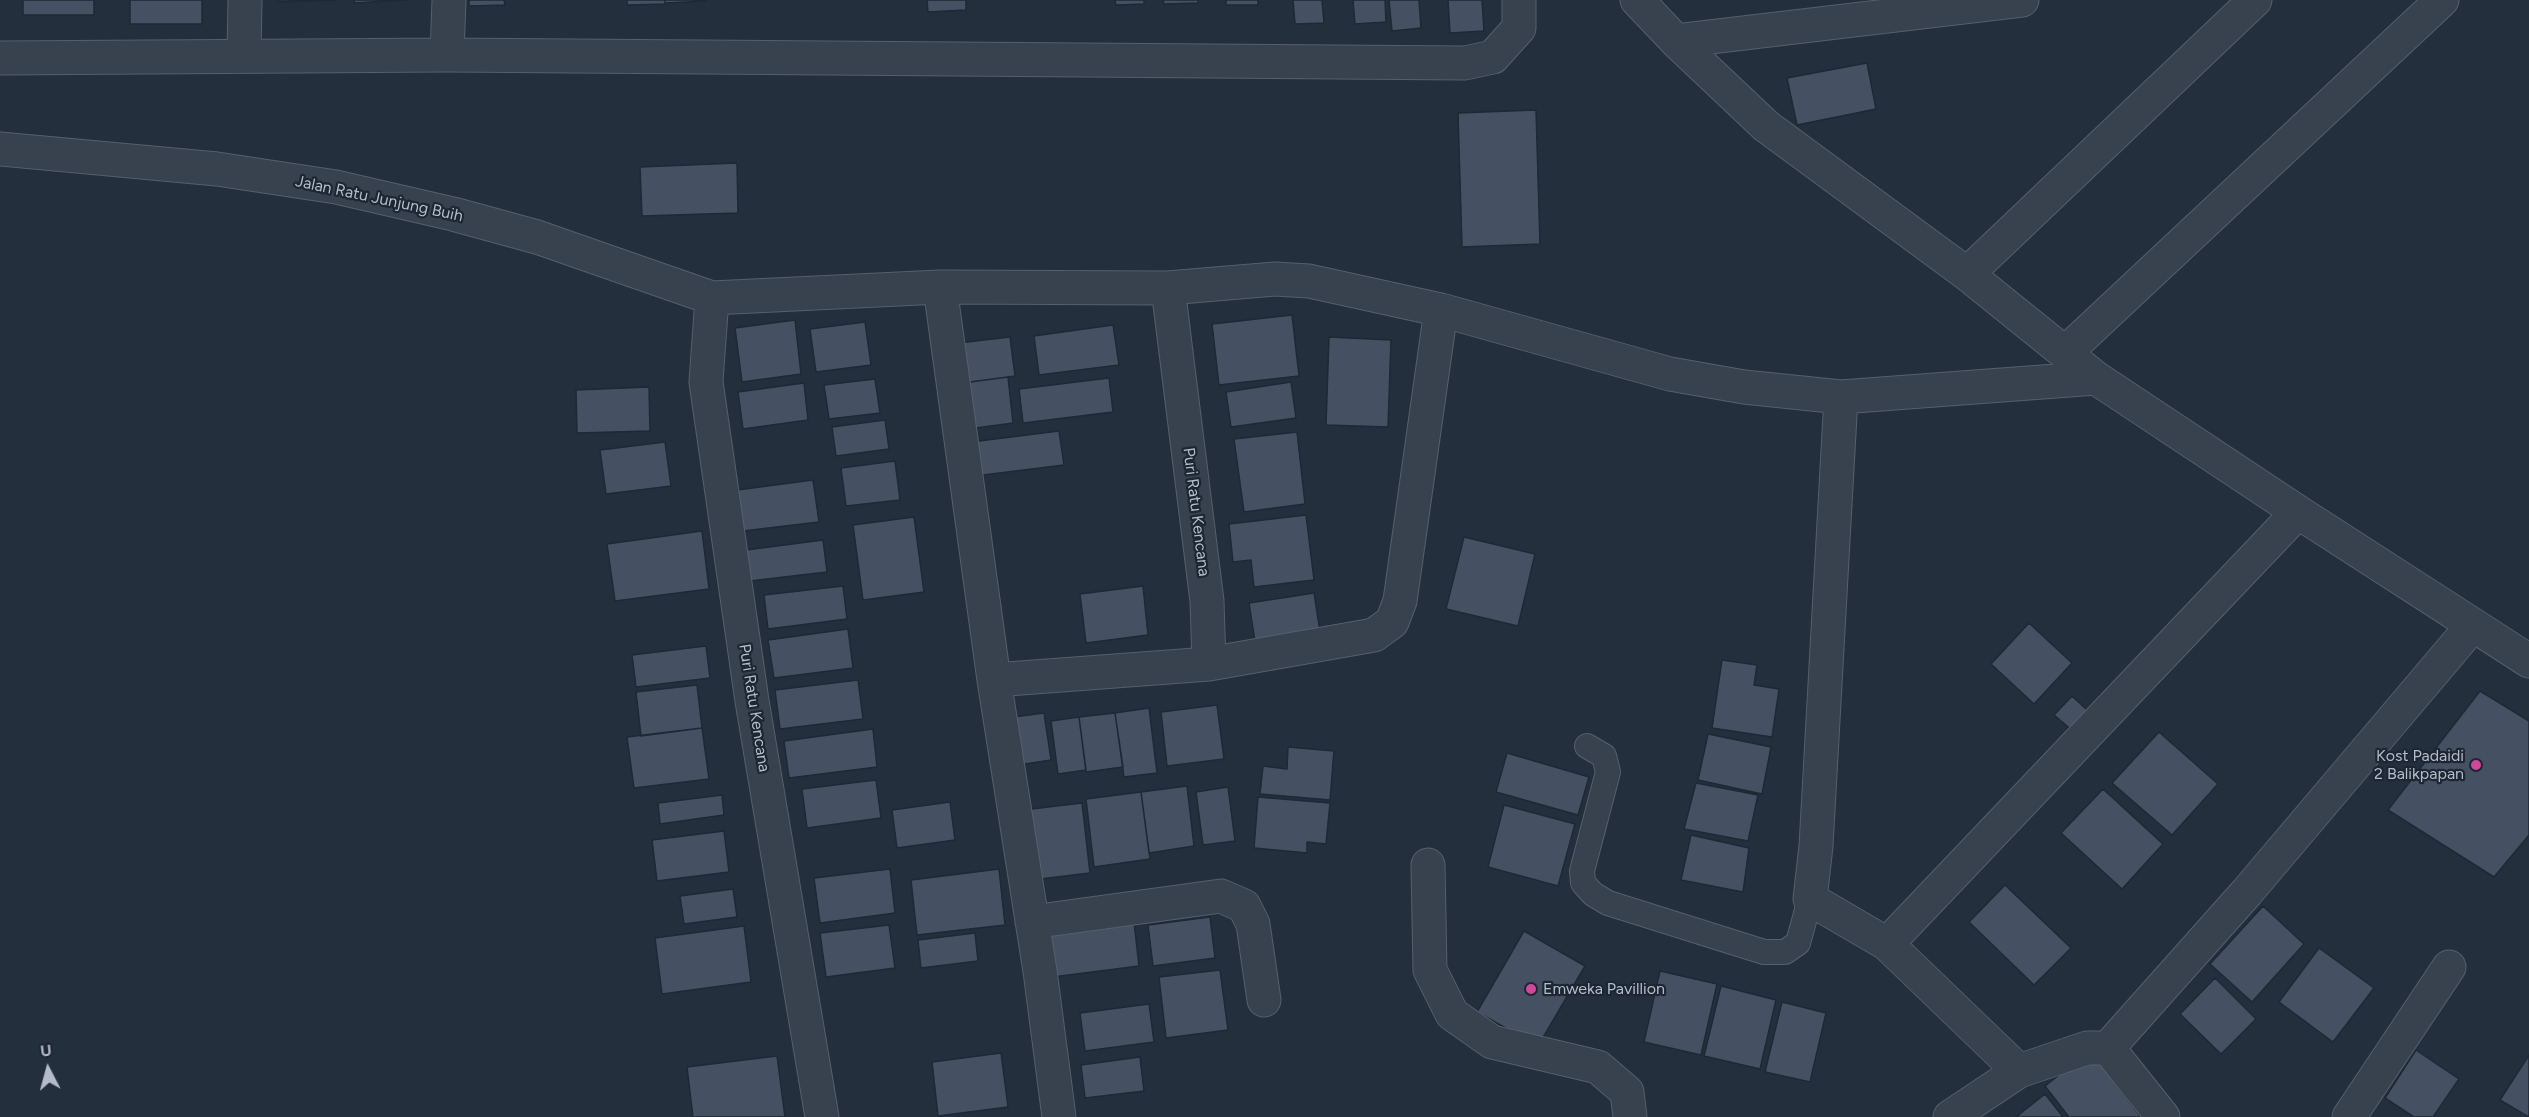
<!DOCTYPE html>
<html>
<head>
<meta charset="utf-8">
<style>
  body { margin:0 }
  #map { position:relative; width:2529px; height:1117px; overflow:hidden; background:#242f3e; font-family:Figtree,sans-serif }
  canvas { display:block }
  .north { position:absolute; left:18px; top:1039px; width:60px; height:60px; -webkit-text-stroke:4px #1d2633; paint-order:stroke; rotate:354deg; font-size:16px; font-weight:700; line-height:24px; text-align:center; color:#b4bcc9 }
  .north::after { content:''; display:block; margin:auto; width:21px; height:27px; background:#b4bcc9; clip-path:polygon(50% 0,100% 100%,50% 72%,0 100%) }
</style>
</head>
<body>
<div id="map">
<canvas width="2529" height="1117"></canvas>
<div class="north">U</div>
</div>
<script>
const c = document.querySelector('canvas').getContext('2d');
c.lineJoin = 'round';
function paint(path, color) {
  c.fillStyle = color;
  c.fill(path, 'evenodd');
}
function shape(rows) {
  const path = new Path2D();
  for (const r of rows) {
    path.moveTo(r[0], r[1]);
    for (let i = 2; i < r.length; i += 2) path.lineTo(r[i], r[i + 1]);
  }
  return path;
}
function strokePath(path, color, width, dash) {
  c.strokeStyle = color;
  c.lineWidth = width;
  c.lineCap = dash ? 'butt' : 'round';
  c.setLineDash(dash || []);
  c.stroke(path);
}
function drawText(font, color, halo, rows, align = 'center') {
  c.font = font + ' Figtree,sans-serif';
  c.lineWidth = 4.5;
  c.setLineDash([]);
  c.textBaseline = 'middle';
  c.strokeStyle = halo;
  c.fillStyle = color;
  for (const [text, x, y, turn = 0] of rows) {
    c.save();
    c.translate(x, y);
    c.rotate((+turn || 0) * Math.PI / 180);
    c.textAlign = isNaN(turn) ? turn : align;
    if (halo) c.strokeText(text, 0, 0);
    c.fillText(text, 0, 0);
    c.restore();
  }
}
const building = shape([
  [23,0,94,0,94,15,23,15,23,0],
  [130,0,202,0,202,24,130,24,130,0],
  [278,0,336,0,278,2,278,0],
  [354,0,406,0,354,3,354,0],
  [469,0,504,0,505,5,469,6,469,0],
  [627,0,665,0,665,4,627,5,627,0],
  [665,0,706,0,706,1,665,3,665,0],
  [927,0,966,0,966,10,928,12,927,0],
  [1115,0,1144,0,1144,4,1116,5,1115,0],
  [1163,0,1198,0,1198,3,1164,4,1163,0],
  [1226,0,1258,0,1258,5,1226,5,1226,0],
  [1293,0,1322,0,1324,23,1295,24,1293,0],
  [1353,0,1385,0,1386,22,1355,24,1353,0],
  [1389,0,1419,0,1421,28,1392,31,1389,0],
  [1448,0,1482,0,1484,31,1450,33,1448,0],
  [1867,63,1876,109,1797,125,1787,78,1867,63],
  [1536,110,1540,244,1462,247,1458,113,1536,110],
  [737,163,738,213,642,216,640,167,737,163],
  [1292,315,1299,376,1219,385,1212,324,1292,315],
  [795,320,801,374,742,382,735,328,795,320],
  [865,322,871,365,816,372,810,329,865,322],
  [1113,325,1119,365,1039,375,1034,336,1113,325],
  [1010,337,1015,376,955,384,950,344,1010,337],
  [1329,337,1391,340,1388,427,1326,425,1329,337],
  [1008,377,1013,423,961,430,955,384,1008,377],
  [1109,378,1113,412,1023,423,1019,389,1109,378],
  [875,379,880,413,829,419,824,385,875,379],
  [1291,382,1296,418,1231,427,1226,392,1291,382],
  [804,383,808,420,743,429,738,392,804,383],
  [649,387,650,431,577,433,576,390,649,387],
  [885,420,889,449,836,456,832,427,885,420],
  [1059,431,1064,465,975,476,971,442,1059,431],
  [1297,432,1305,504,1244,512,1234,439,1297,432],
  [665,442,671,486,606,494,600,450,665,442],
  [895,461,900,500,846,506,841,468,895,461],
  [813,480,819,522,743,531,737,490,813,480],
  [1306,515,1314,580,1254,587,1251,560,1233,562,1229,524,1306,515],
  [914,517,924,592,863,600,853,525,914,517],
  [702,531,709,589,615,601,607,544,702,531],
  [1464,537,1535,554,1518,626,1446,609,1464,537],
  [823,540,827,572,750,581,746,550,823,540],
  [843,586,847,619,768,629,764,595,843,586],
  [1143,586,1148,635,1086,643,1080,594,1143,586],
  [1314,593,1321,638,1256,648,1249,603,1314,593],
  [2029,623,2072,663,2034,704,1991,664,2029,623],
  [848,629,853,668,774,678,768,640,848,629],
  [706,646,710,678,636,687,632,655,706,646],
  [1722,660,1757,665,1754,685,1779,689,1772,737,1712,728,1722,660],
  [858,680,863,719,780,729,775,690,858,680],
  [697,685,702,728,641,736,636,692,697,685],
  [2480,691,2529,721,2529,835,2494,877,2388,810,2480,691],
  [2072,696,2098,720,2081,738,2054,715,2072,696],
  [1217,705,1224,759,1167,766,1161,712,1217,705],
  [1149,708,1157,773,1124,777,1115,713,1149,708],
  [1044,713,1051,760,1012,766,1006,718,1044,713],
  [1115,713,1123,767,1086,772,1079,717,1115,713],
  [1079,717,1086,770,1058,774,1051,721,1079,717],
  [702,728,709,779,634,788,627,737,702,728],
  [873,729,877,767,789,778,784,741,873,729],
  [2159,732,2218,784,2172,835,2112,783,2159,732],
  [1708,734,1771,747,1762,794,1698,780,1708,734],
  [1288,747,1334,751,1330,800,1260,794,1263,766,1287,769,1288,747],
  [1507,753,1589,777,1578,815,1496,792,1507,753],
  [876,780,881,818,807,828,802,789,876,780],
  [1696,783,1758,795,1748,841,1684,829,1696,783],
  [1187,786,1194,846,1149,853,1141,792,1187,786],
  [1228,787,1235,841,1203,845,1196,792,1228,787],
  [2103,789,2163,844,2122,889,2061,833,2103,789],
  [1141,792,1150,859,1094,867,1086,799,1141,792],
  [722,795,724,815,660,824,658,803,722,795],
  [1258,797,1330,803,1326,844,1307,842,1307,853,1254,848,1258,797],
  [950,802,955,840,897,848,892,810,950,802],
  [1082,803,1090,873,1032,880,1023,810,1082,803],
  [1504,805,1575,824,1558,886,1488,867,1504,805],
  [724,831,729,872,657,881,652,840,724,831],
  [1691,835,1749,848,1743,892,1681,880,1691,835],
  [890,869,895,913,820,923,814,878,890,869],
  [999,869,1005,925,917,935,911,880,999,869],
  [2005,885,2071,948,2034,985,1969,922,2005,885],
  [733,889,737,917,684,924,680,896,733,889],
  [2263,906,2304,944,2252,1002,2210,964,2263,906],
  [1210,917,1215,958,1153,966,1148,925,1210,917],
  [1134,922,1139,966,1053,977,1047,932,1134,922],
  [889,925,895,968,826,977,820,933,889,925],
  [744,926,751,982,662,994,655,938,744,926],
  [1524,931,1585,966,1538,1046,1477,1012,1524,931],
  [975,933,978,961,921,968,918,940,975,933],
  [2319,948,2374,988,2333,1042,2279,1002,2319,948],
  [1220,970,1228,1030,1166,1038,1159,977,1220,970],
  [1660,971,1717,984,1701,1055,1644,1042,1660,971],
  [2215,978,2256,1019,2221,1054,2180,1014,2215,978],
  [1721,986,1776,1000,1760,1069,1704,1056,1721,986],
  [1782,1002,1826,1013,1810,1082,1765,1072,1782,1002],
  [1149,1004,1154,1042,1085,1051,1080,1013,1149,1004],
  [2416,1050,2459,1079,2433,1117,2414,1117,2385,1098,2416,1050],
  [2090,1051,2141,1117,2069,1117,2045,1086,2090,1051],
  [1001,1053,1008,1107,938,1116,932,1062,1001,1053],
  [2529,1055,2529,1117,2500,1100,2529,1055],
  [777,1056,785,1117,693,1117,687,1067,777,1056],
  [1140,1057,1144,1091,1085,1098,1081,1065,1140,1057],
  [2045,1094,2063,1117,2016,1117,2045,1094]
]);
const lane = shape([
  [1587,746,1604,756,1608,772,1582,871,1583,883,1593,894,1608,903,1764,952,1785,952,1798,943,1810,899]
]);
const street = shape([
  [1637,0,1676,41,1766,126,1967,274,2096,378,2298,512,2529,661],
  [1676,41,2022,0],
  [447,55,449,0],
  [244,56,245,0],
  [0,58,447,55,1465,63,1493,57,1519,28,1519,0],
  [0,149,217,169,336,187,453,214,537,237,712,298,940,287,1168,288,1275,279,1309,281,1441,310,1670,374,1744,387,1841,397,2096,378],
  [1967,274,2255,0],
  [940,287,994,680,1040,971,1059,1117],
  [712,298,706,382,752,701,822,1117],
  [2065,353,2442,0],
  [1841,397,1816,846,1810,899,1887,944,2019,1071],
  [1209,664,1374,635,1392,622,1400,601,1441,310],
  [994,680,1209,664,1207,601,1168,288],
  [1428,865,1430,970,1452,1014,1492,1042,1598,1067,1627,1092,1630,1117],
  [1032,922,1221,896,1244,906,1253,924,1264,1000],
  [1887,944,2298,512],
  [2108,1048,2163,1117],
  [1950,1117,2019,1071,2087,1048,2108,1048,2247,892,2473,625],
  [2349,1117,2449,967]
]);
const markers = [
  [2476,765,6,"#d1479c"],
  [1531,989,6,"#d1479c"]
];
const streetNames = [
  ["Jalan Ratu Junjung Buih",379,199,12],
  ["Puri Ratu Kencana",1196,512,83],
  ["Puri Ratu Kencana",754,708,81]
];
const poiNames = [
  ["Kost Padaidi",2464,756],
  ["2 Balikpapan",2464,774],
  ["Emweka Pavillion",1543,989,"left"]
];
paint(building, '#455162');
strokePath(building, '#1f2835', 1.5);
strokePath(lane, '#565f6c', 26);
strokePath(street, '#565f6c', 35);
strokePath(lane, '#38414e', 24);
strokePath(street, '#38414e', 33);
for (const [x, y, r, color] of markers) {
  const dot = new Path2D();
  dot.arc(x, y, r, 0, 2 * Math.PI);
  c.fillStyle = color;
  c.fill(dot);
  strokePath(dot, '#1d2633', 2);
}
drawText('16px', '#b4bcc9', '#1d2633', streetNames);
drawText('16px', '#b4bcc9', '#1d2633', poiNames, 'right');
</script>
</body>
</html>
